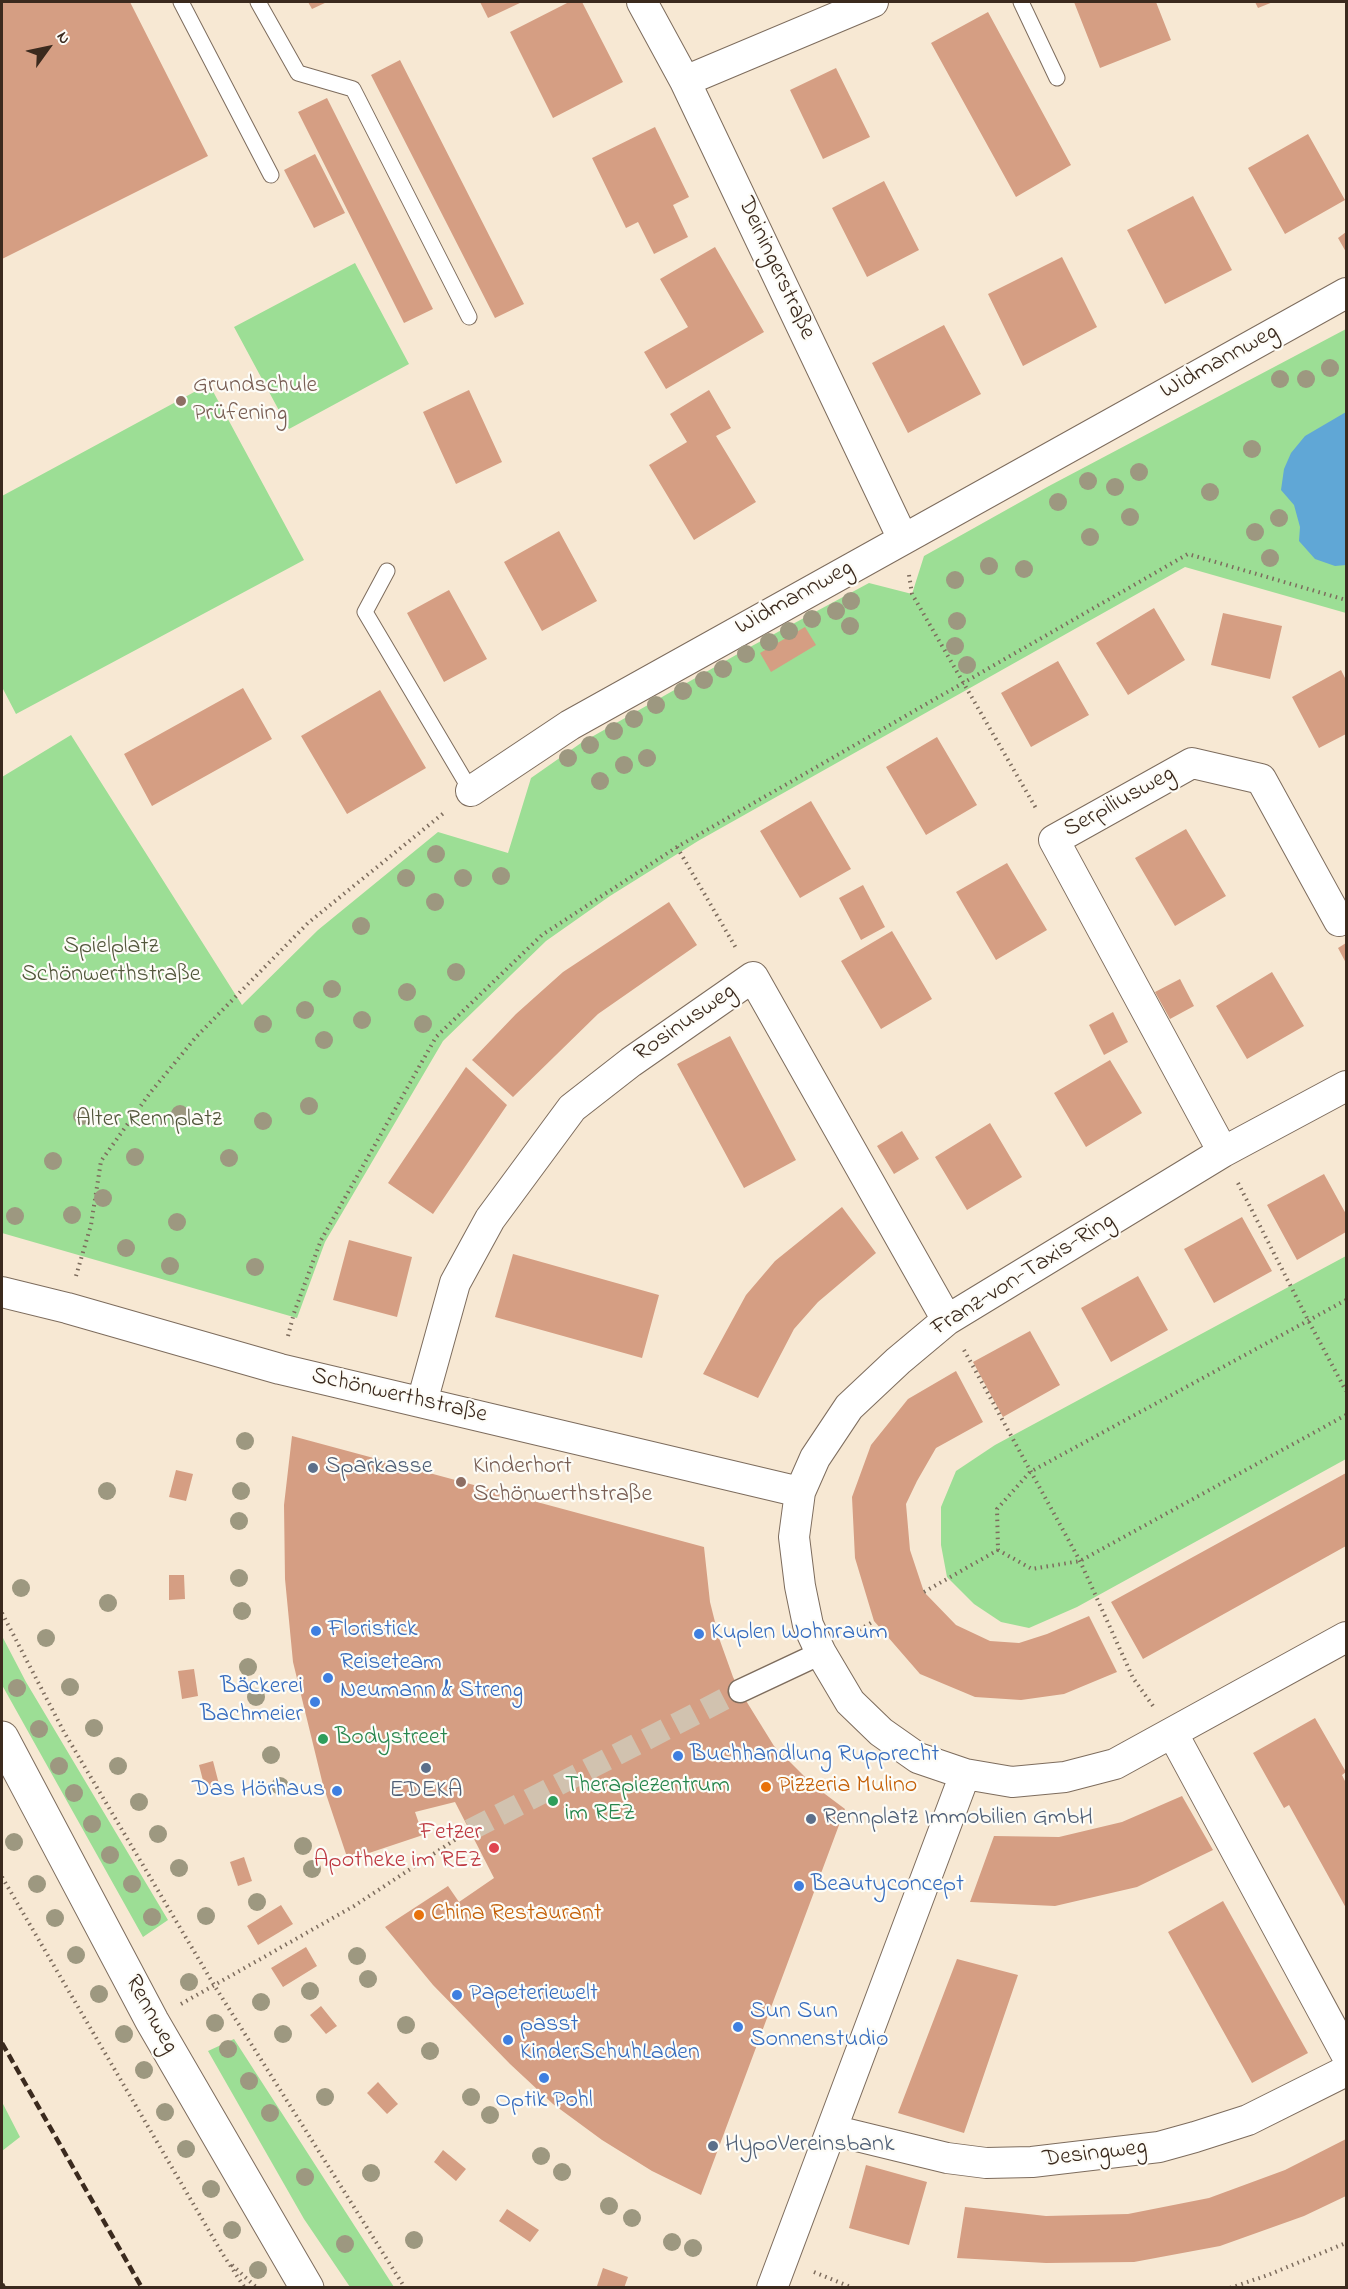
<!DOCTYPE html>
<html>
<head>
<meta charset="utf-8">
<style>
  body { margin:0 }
  #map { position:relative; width:1348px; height:2289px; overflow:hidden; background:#f7e8d3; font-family:"Indie Flower",sans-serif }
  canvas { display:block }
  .frame { position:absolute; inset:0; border:3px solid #3b2a1e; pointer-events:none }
  .north { position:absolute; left:18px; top:18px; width:60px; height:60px; -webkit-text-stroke:4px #fdfcf7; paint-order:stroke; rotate:57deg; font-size:16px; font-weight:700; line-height:24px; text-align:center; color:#3b2a1e }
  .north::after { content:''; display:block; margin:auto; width:21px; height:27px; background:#3b2a1e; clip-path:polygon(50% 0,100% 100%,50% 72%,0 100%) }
</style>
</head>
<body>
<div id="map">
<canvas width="1348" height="2289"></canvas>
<div class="frame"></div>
<div class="north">N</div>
</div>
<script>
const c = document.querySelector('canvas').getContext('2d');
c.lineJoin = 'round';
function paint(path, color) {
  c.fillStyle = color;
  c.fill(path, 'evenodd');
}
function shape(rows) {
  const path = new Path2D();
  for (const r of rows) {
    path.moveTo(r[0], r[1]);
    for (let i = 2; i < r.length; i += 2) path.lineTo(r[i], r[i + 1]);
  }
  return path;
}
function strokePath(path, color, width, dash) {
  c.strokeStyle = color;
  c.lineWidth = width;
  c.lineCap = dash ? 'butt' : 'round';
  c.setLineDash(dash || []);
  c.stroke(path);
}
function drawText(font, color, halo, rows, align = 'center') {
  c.font = font + ' "Indie Flower",sans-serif';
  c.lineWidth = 4.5;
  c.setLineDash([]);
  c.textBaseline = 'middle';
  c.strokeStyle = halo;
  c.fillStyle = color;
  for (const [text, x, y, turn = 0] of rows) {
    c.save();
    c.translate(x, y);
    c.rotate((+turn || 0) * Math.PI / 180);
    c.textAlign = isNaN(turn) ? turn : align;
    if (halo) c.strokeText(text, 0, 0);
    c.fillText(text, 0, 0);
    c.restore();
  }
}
const green = shape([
  [355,263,409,364,289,429,234,327],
  [1346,329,1346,613,1185,567,698,841,610,896,546,941,443,1041,325,1242,297,1318,2,1233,2,777,71,735,242,1005,318,930,438,832,508,853,531,778,581,743,750,647,869,583,912,594,924,556,1049,486],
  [209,384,304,560,16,714,2,687,2,496],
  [1346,1256,1346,1459,1077,1607,1029,1628,1001,1622,974,1604,947,1577,941,1545,941,1507,956,1471,995,1445],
  [2,1636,26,1682,168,1920,143,1937,2,1685],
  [234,2039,394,2287,350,2287,304,2219,208,2051],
  [2,2102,20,2137,2,2151]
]);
const water = shape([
  [1346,412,1346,565,1335,566,1315,559,1299,541,1300,527,1294,505,1281,490,1284,469,1291,453,1305,436]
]);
const building = shape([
  [2,2,130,2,208,156,2,259],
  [308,2,327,2,312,9],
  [480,2,522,2,488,18],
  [569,2,582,2,623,82,553,118,510,32],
  [1074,2,1156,2,1171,40,1100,68],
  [1255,2,1273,2,1258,8],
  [988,12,1071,165,1016,197,931,43],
  [400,60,524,304,495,318,371,75],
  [836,68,870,137,823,159,790,90],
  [327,98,433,309,404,323,298,112],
  [655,127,689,197,673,205,688,237,654,254,638,222,626,228,592,158],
  [1308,134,1345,200,1285,234,1248,168],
  [315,154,345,213,314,228,284,170],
  [884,181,919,250,867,277,832,208],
  [1193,196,1232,270,1165,304,1127,230],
  [1346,232,1346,252,1338,238],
  [715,247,764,332,666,389,644,352,688,327,660,279],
  [1062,257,1097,327,1023,366,988,294],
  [944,325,981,394,908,433,872,363],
  [469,390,502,462,456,484,423,412],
  [709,390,731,428,716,436,756,502,694,540,649,465,687,442,670,414],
  [559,531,597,601,542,631,504,562],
  [449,590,487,659,444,682,407,613],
  [1154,608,1185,660,1128,695,1096,643],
  [1223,613,1282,626,1270,679,1211,665],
  [805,627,816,645,771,672,760,653],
  [1058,661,1089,715,1031,747,1001,693],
  [1341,670,1346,680,1346,734,1319,748,1292,697],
  [243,688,272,739,152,806,124,754],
  [380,690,426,768,347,814,301,736],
  [937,737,977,805,926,835,886,767],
  [811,801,851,869,800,898,760,831],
  [1186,829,1226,896,1175,926,1135,858],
  [1007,863,1047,930,996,960,956,892],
  [863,885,885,927,861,940,839,898],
  [669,902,697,945,598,1014,513,1097,472,1060,516,1014,563,972],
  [892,931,932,999,881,1029,841,961],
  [1346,943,1346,963,1338,948],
  [1272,972,1304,1026,1247,1059,1216,1006],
  [1180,979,1194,1006,1170,1019,1155,992],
  [1113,1012,1128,1042,1104,1055,1089,1025],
  [730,1036,796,1160,744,1188,677,1064],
  [1110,1060,1142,1113,1086,1147,1054,1093],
  [466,1067,507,1105,433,1214,388,1183],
  [990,1123,1022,1177,967,1210,935,1157],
  [902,1131,919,1159,894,1174,877,1146],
  [1324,1174,1346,1214,1346,1232,1297,1260,1267,1205],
  [842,1207,876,1253,818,1302,794,1329,758,1398,703,1374,746,1295,775,1261],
  [1242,1217,1272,1271,1214,1303,1184,1249],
  [349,1240,412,1257,397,1317,333,1300],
  [513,1254,659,1295,642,1358,495,1317],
  [1138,1276,1168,1330,1111,1362,1081,1308],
  [1030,1331,1060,1385,1003,1417,973,1362],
  [956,1371,983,1422,936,1448,917,1481,906,1504,910,1550,924,1592,956,1625,990,1641,1019,1643,1047,1634,1089,1616,1117,1672,1064,1694,1021,1700,975,1697,920,1674,874,1621,855,1558,852,1497,871,1445,908,1399],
  [292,1436,704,1547,710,1602,719,1638,733,1677,740,1691,774,1746,813,1785,845,1809,701,2195,652,2171,602,2140,553,2104,510,2064,433,1985,385,1927,448,1886,459,1902,494,1878,455,1802,415,1812,423,1835,348,1860,323,1785,293,1662,285,1579,284,1505],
  [176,1470,193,1474,186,1501,169,1497],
  [1346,1473,1346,1546,1143,1659,1111,1602],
  [169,1575,184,1575,185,1599,169,1600],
  [194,1669,198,1696,182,1699,178,1671],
  [1315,1718,1346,1772,1342,1775,1346,1783,1346,1908,1289,1805,1284,1808,1253,1753],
  [213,1761,220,1788,206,1792,199,1765],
  [1182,1796,1213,1850,1137,1887,1055,1906,970,1902,994,1836,1059,1837,1122,1822],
  [244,1857,252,1881,238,1886,230,1862],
  [1223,1901,1308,2053,1252,2083,1168,1932],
  [281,1905,293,1924,258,1945,247,1926],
  [306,1947,317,1966,283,1987,271,1968],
  [957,1959,1018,1975,964,2133,898,2113],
  [321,2006,337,2026,326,2034,310,2015],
  [378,2082,398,2104,387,2114,367,2093],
  [1346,2139,1346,2196,1304,2216,1220,2246,1134,2262,1046,2263,957,2258,965,2207,1046,2216,1128,2214,1209,2198,1285,2170],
  [443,2150,466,2169,456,2181,434,2162],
  [866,2165,927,2182,909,2245,849,2228],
  [507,2209,539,2230,530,2242,499,2221],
  [603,2268,628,2277,624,2288,597,2286]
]);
const pedestrianTunnel = shape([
  [470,1830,740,1691]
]);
const path = shape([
  [909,575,912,594,1037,810],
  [677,847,736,948],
  [1238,1183,1308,1320,1346,1391],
  [76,1276,91,1225,101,1161,150,1093,196,1037,308,923,445,812],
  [1346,1300,1030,1472,997,1509,998,1550,1032,1569,1080,1561,1346,1415],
  [288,1336,294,1313,321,1240,436,1037,542,935,677,847,1188,554,1346,600],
  [964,1350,1080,1561,1133,1678,1153,1706],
  [924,1592,998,1550],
  [2,1613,64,1732,214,1985,405,2288],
  [849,1636,874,1621],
  [2,1877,222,2253,245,2288],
  [181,2004,354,1906,470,1830],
  [232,2265,257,2288],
  [814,2272,853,2288],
  [1230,2288,1268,2275,1346,2243]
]);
const service = shape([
  [181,2,271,175],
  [258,2,298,73,353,89,469,317],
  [1021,2,1057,78],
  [387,571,365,612,471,791]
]);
const pedestrian = shape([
  [740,1691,821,1653]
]);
const minor = shape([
  [642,2,685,81,903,539],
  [685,81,873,2],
  [471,791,570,725,1346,293],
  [1346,1086,1223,1152,947,1320,898,1361,849,1407,815,1458,800,1492,794,1537,800,1586,808,1625,821,1653,850,1702,881,1732,918,1758,965,1774,1012,1782,1065,1777,1115,1764,1346,1637],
  [1223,1152,1054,840,1192,763,1261,779,1339,921,1346,917],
  [2,1292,67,1308,280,1369,800,1492],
  [422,1402,455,1283,490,1219,572,1108,631,1062,753,977,947,1320],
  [1173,1734,1346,2054],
  [832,2130,947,2158,986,2163,1032,2162,1159,2147,1195,2137,1248,2120,1346,2071],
  [772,2288,965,1774]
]);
const tertiary = shape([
  [2,1738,152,2021,307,2288]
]);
const rail = shape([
  [2,2043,142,2288],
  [2,2284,4,2288]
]);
const trees = [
  [1330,368],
  [1280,379],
  [1306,379],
  [1252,449],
  [1139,472],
  [1088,481],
  [1115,487],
  [1210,492],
  [1058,502],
  [1130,517],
  [1279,518],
  [1255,532],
  [1090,537],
  [1270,558],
  [989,566],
  [1024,569],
  [955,580],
  [851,601],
  [836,611],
  [812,619],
  [957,621],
  [850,626],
  [789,631],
  [769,642],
  [955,646],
  [746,654],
  [967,665],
  [723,669],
  [704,680],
  [683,691],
  [656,705],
  [634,719],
  [614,731],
  [590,745],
  [568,758],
  [647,758],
  [624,765],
  [600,781],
  [436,854],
  [501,876],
  [406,878],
  [463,878],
  [435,902],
  [361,926],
  [456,972],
  [332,989],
  [407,992],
  [305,1010],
  [362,1020],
  [263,1024],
  [423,1024],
  [324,1040],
  [309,1106],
  [180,1114],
  [82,1116],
  [263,1121],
  [135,1157],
  [229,1158],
  [53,1161],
  [103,1198],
  [72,1215],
  [15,1216],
  [177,1222],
  [126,1248],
  [170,1266],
  [255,1267],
  [245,1441],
  [107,1491],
  [241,1491],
  [239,1521],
  [239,1578],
  [21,1588],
  [108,1603],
  [242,1611],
  [46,1638],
  [248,1667],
  [70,1687],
  [17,1688],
  [256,1697],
  [94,1728],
  [39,1729],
  [271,1755],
  [59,1766],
  [118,1766],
  [280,1786],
  [74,1793],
  [139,1802],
  [92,1824],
  [158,1834],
  [14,1842],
  [303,1846],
  [110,1855],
  [179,1868],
  [312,1869],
  [37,1884],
  [132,1884],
  [257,1902],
  [206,1916],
  [152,1917],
  [55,1918],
  [76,1955],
  [357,1956],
  [368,1979],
  [189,1982],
  [310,1991],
  [99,1994],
  [261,2002],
  [215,2023],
  [406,2025],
  [124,2034],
  [283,2034],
  [228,2049],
  [430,2051],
  [144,2070],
  [249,2081],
  [325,2097],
  [471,2097],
  [165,2112],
  [270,2113],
  [490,2115],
  [186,2149],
  [541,2156],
  [562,2172],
  [371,2173],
  [305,2177],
  [211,2189],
  [609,2206],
  [632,2218],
  [232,2230],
  [414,2240],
  [672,2242],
  [345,2244],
  [693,2248],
  [258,2270]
];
const markers = [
  [181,401,6,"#8d6e63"],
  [313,1468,6,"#5c6f8a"],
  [461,1482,6,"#8d6e63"],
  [316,1631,6,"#3f7fe0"],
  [699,1634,6,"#3f7fe0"],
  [328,1678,6,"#3f7fe0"],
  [315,1702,6,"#3f7fe0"],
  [323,1739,6,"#2e9e5b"],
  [678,1756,6,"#3f7fe0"],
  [426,1768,6,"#5c6f8a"],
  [766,1787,6,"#e8710a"],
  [337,1791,6,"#3f7fe0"],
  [553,1801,6,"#2e9e5b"],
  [811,1819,6,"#5c6f8a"],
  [494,1848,6,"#e0444e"],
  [799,1886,6,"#3f7fe0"],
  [419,1915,6,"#e8710a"],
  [457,1995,6,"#3f7fe0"],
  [738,2027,6,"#3f7fe0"],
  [508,2040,6,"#3f7fe0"],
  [544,2078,6,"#3f7fe0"],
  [713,2146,6,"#5c6f8a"]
];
const streetNames = [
  ["Deiningerstraße",775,269,65],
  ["Widmannweg",1220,363,-29],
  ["Widmannweg",795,599,-29],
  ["Serpiliusweg",1120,803,-29],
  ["Rosinusweg",686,1024,-35],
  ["Franz-von-Taxis-Ring",1024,1276,-32],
  ["Schönwerthstraße",399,1397,13],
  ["Rennweg",150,2015,61],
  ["Desingweg",1095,2155,-7]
];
const educationNames = [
  ["Grundschule",193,387],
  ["Prüfening",193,415],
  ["Kinderhort",473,1468],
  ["Schönwerthstraße",473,1496]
];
const parkNames = [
  ["Spielplatz",111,948],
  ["Schönwerthstraße",111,976],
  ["Alter Rennplatz",149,1121]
];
const serviceNames = [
  ["Sparkasse",325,1468],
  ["EDEKA",426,1792,"center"],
  ["Rennplatz Immobilien GmbH",823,1819],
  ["HypoVereinsbank",725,2146]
];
const shopNames = [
  ["Floristick",328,1631],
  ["Kuplen Wohnraum",711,1634],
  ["Reiseteam",340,1664],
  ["Neumann & Streng",340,1692],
  ["Bäckerei",303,1688,"right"],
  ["Bachmeier",303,1716,"right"],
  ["Buchhandlung Rupprecht",690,1756],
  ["Das Hörhaus",325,1791,"right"],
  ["Beautyconcept",811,1886],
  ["Papeteriewelt",469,1995],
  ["Sun Sun",750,2013],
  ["Sonnenstudio",750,2041],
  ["passt",520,2026],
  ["KinderSchuhLaden",520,2054],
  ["Optik Pohl",544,2102,"center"]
];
const leisureNames = [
  ["Bodystreet",335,1739],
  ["Therapiezentrum",565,1787],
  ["im REZ",565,1815]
];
const foodNames = [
  ["Pizzeria Mulino",778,1787],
  ["China Restaurant",431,1915]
];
const healthNames = [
  ["Fetzer",482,1834],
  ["Apotheke im REZ",482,1862]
];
paint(green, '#9cde95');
paint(water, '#60a7d6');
paint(building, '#d59e83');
strokePath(pedestrianTunnel, '#d1c2af', 22, [22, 11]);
strokePath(service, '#7d6c5d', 17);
strokePath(pedestrian, '#7d6c5d', 25);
strokePath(minor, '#7d6c5d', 32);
strokePath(tertiary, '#7d6c5d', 35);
strokePath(path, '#7d6c5d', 4, [1.5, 4.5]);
strokePath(service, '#fff', 15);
strokePath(pedestrian, '#fff', 22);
strokePath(minor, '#fff', 30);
strokePath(tertiary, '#fff', 33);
strokePath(rail, '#3b2a1e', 4.5, [9, 4.5]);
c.fillStyle = '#9d9880';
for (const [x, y] of trees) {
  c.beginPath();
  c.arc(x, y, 9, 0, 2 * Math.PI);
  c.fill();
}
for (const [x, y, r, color] of markers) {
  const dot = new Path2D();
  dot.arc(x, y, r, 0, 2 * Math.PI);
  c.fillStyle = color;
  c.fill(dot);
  strokePath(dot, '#fdfcf7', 2);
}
drawText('24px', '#3b2a1e', '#fdfcf7', streetNames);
drawText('24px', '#785e54', '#fdfcf7', educationNames, 'left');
drawText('24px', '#53573c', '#fdfcf7', parkNames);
drawText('24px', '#4e5e75', '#fdfcf7', serviceNames, 'left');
drawText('24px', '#366cbe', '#fdfcf7', shopNames, 'left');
drawText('24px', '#27864d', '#fdfcf7', leisureNames, 'left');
drawText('24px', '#c56008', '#fdfcf7', foodNames, 'left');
drawText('24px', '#be3a42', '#fdfcf7', healthNames, 'right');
</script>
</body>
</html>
